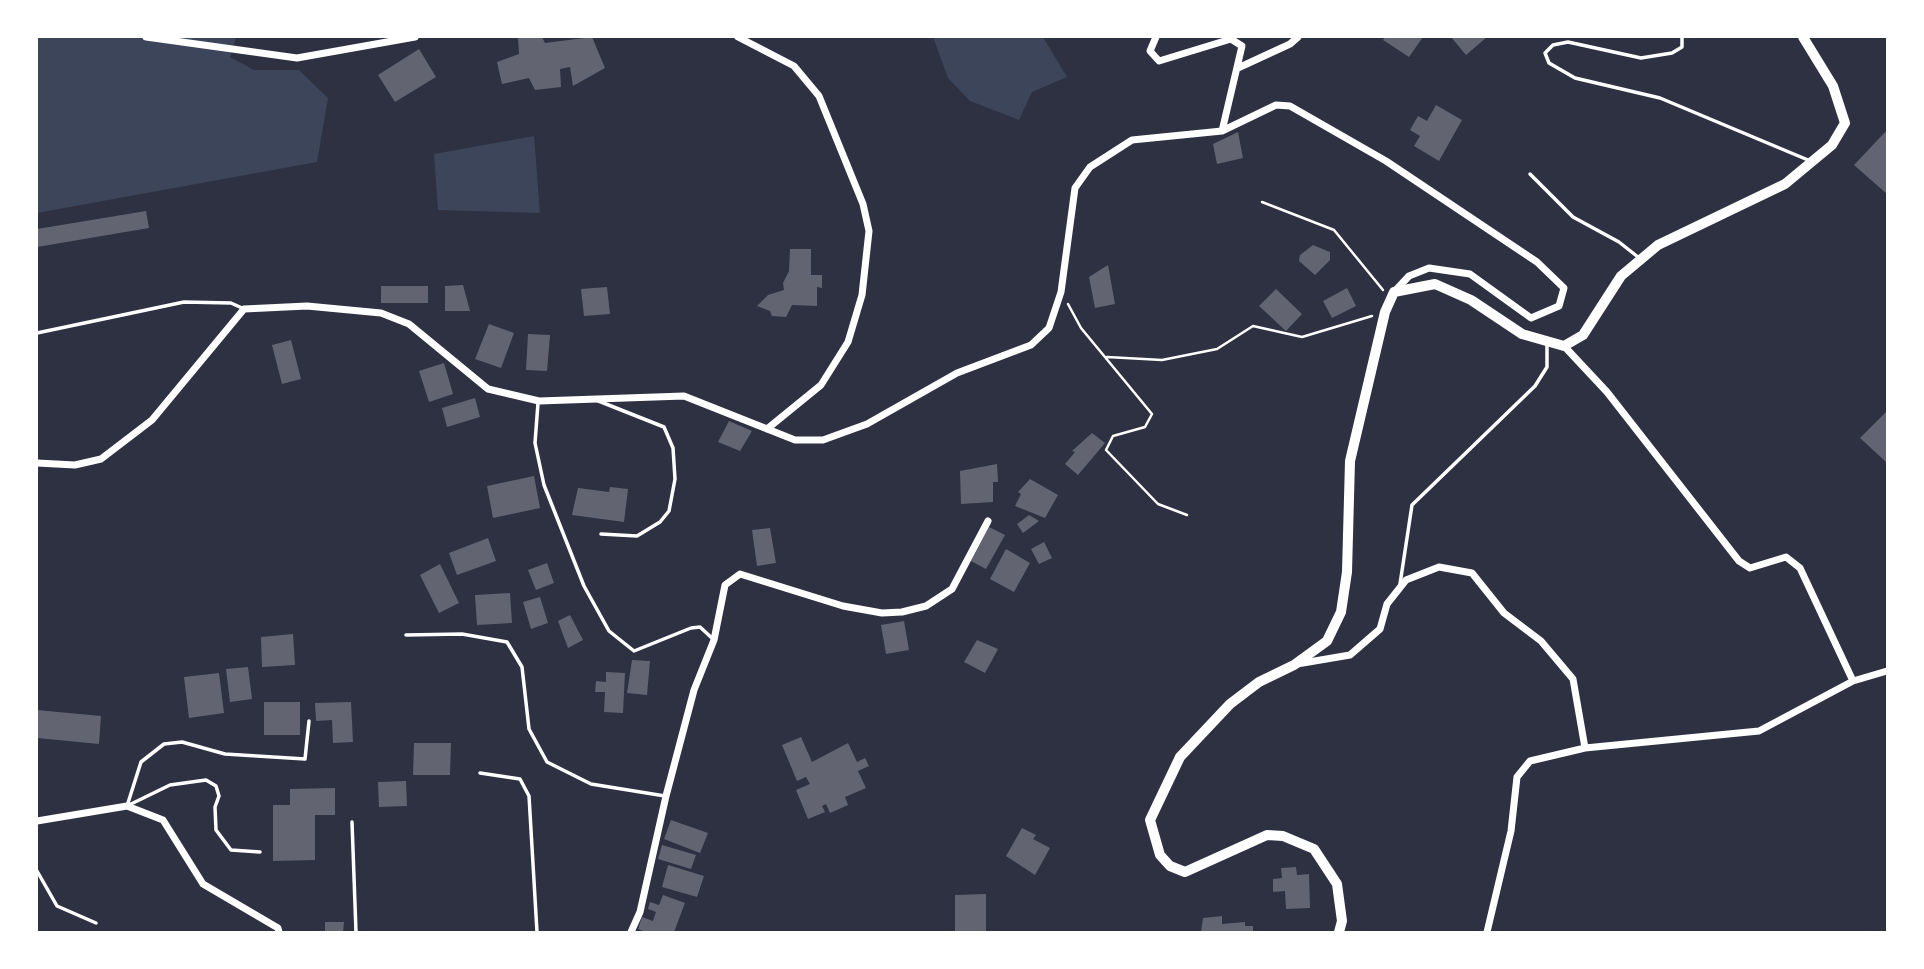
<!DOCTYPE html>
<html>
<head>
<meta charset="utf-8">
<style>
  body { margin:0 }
  #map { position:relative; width:1924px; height:969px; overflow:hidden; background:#2d3142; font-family:Poppins,sans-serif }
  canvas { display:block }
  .frame { position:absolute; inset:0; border:38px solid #fff; pointer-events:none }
</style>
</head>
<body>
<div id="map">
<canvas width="1924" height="969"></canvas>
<div class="frame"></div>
</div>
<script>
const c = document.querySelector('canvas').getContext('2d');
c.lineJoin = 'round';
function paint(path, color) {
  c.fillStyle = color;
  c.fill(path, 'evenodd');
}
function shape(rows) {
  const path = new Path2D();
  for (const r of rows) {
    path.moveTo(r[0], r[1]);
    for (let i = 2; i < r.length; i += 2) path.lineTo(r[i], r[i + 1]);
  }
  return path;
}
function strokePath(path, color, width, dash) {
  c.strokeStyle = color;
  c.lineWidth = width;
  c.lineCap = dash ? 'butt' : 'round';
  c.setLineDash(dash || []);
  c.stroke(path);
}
const green = shape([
  [37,37,236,37,230,57,254,70,299,70,328,98,317,162,37,213],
  [933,37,1043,37,1067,77,1032,92,1019,120,970,101,948,78],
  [534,136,540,213,438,210,434,154]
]);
const building = shape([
  [518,37,542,37,545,43,592,37,605,68,573,86,570,67,560,69,561,87,535,90,529,78,502,84,497,62,519,54],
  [1385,37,1423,37,1409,57,1383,40],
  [1451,37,1487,37,1466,55],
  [419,49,436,77,395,102,378,75],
  [1436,105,1462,120,1439,161,1414,146,1420,136,1410,130,1418,116,1427,121],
  [1887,130,1887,194,1854,165],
  [1238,132,1243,158,1217,164,1213,144],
  [146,211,149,228,37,247,37,229],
  [1313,245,1330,252,1330,260,1315,275,1299,261,1300,255],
  [790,249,811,249,811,275,822,275,822,288,817,287,817,306,792,305,786,317,772,316,770,311,757,306,768,295,784,290,783,283,789,271],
  [1108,265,1115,304,1095,308,1089,277],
  [463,285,470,311,445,311,445,286],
  [381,286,428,286,428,303,381,303],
  [607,287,610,314,584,316,581,289],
  [1347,288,1356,306,1332,318,1323,301],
  [1276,289,1302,314,1286,331,1259,306],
  [489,324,514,333,501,368,475,359],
  [528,334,550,335,547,371,526,370],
  [291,340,301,379,282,384,272,345],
  [444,363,453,394,429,402,419,371],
  [475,398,480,417,447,427,442,408],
  [1887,411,1887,461,1886,462,1860,438],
  [729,421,752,431,740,451,718,442],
  [1092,433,1105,443,1078,475,1065,464,1075,452,1072,451],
  [997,464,998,482,993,482,993,502,961,504,960,471],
  [534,476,540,508,493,518,487,486],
  [1030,479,1058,495,1045,518,1015,506,1021,494,1018,492],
  [610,487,628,489,624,522,572,515,578,488,609,492],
  [1029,515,1039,521,1023,533,1017,524],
  [989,527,1005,535,986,569,971,561],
  [770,528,776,563,757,566,752,530],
  [488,538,496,561,457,575,449,553],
  [1044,542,1052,558,1039,564,1031,549],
  [1006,549,1030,563,1014,592,990,579],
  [547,563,554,583,536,590,528,570],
  [440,564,459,603,439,613,420,575],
  [510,593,512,623,477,625,475,595],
  [540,597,548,623,531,629,523,602],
  [570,615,583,640,568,648,558,621],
  [904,621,909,650,886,654,881,625],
  [293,634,295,665,262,667,261,637],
  [977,640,998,649,985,673,964,662],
  [632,660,650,661,647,695,627,693],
  [248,667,252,699,230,702,226,669],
  [606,672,625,673,623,713,604,712,605,692,595,692,596,681,606,682],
  [219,673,224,713,189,718,184,677],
  [264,702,300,702,300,735,264,735],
  [351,702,353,742,333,743,332,720,316,721,315,703],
  [37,710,101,716,99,744,37,738],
  [801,737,812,762,848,743,857,762,865,758,869,766,858,771,866,788,845,797,848,805,830,813,826,804,822,806,825,812,808,819,796,790,810,784,806,777,797,781,782,745],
  [414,743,451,743,450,775,413,775],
  [406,781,407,806,379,807,378,782],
  [335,788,335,815,315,815,315,860,273,861,273,805,290,805,290,789],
  [671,820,708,833,700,853,664,839],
  [1022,828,1036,835,1033,839,1050,848,1035,875,1006,856],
  [662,845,696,855,691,869,658,859],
  [668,865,704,876,697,897,662,887],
  [1296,867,1297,875,1309,874,1310,908,1286,909,1285,891,1273,892,1273,879,1282,878,1281,868],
  [986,894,986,932,955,932,955,895],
  [663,895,685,903,674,932,646,932,638,929,642,917,653,921,656,912,648,909,650,902,659,905],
  [1222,916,1222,924,1245,922,1245,926,1253,926,1253,932,1201,932,1203,918],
  [325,922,344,922,343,932,325,932]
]);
const path = shape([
  [1262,202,1334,230,1383,290],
  [1068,304,1081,328,1152,414,1145,427,1113,436,1106,450,1158,504,1187,515],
  [1107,357,1162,360,1217,349,1253,326,1302,337,1372,316]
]);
const service = shape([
  [1682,37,1682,47,1672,53,1641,58,1568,42,1553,45,1545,53,1549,63,1575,78,1660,98,1808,160],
  [1530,174,1573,217,1619,242,1638,257],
  [37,333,184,302,231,303,242,308],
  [596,400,664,427,673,448,675,479,669,511,660,522,637,536,601,534],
  [538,403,535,443,544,485,584,586,609,631,634,651,691,628,700,627,713,639],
  [1400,584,1412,505,1535,386,1547,367,1547,343],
  [406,635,462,634,507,642,522,667,529,729,547,762,591,784,665,796],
  [480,773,520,779,529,796,537,932],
  [129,805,170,785,206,780,216,786,219,796,215,807,216,830,231,850,260,852],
  [127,806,141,762,164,744,182,742,225,754,305,759,309,721],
  [352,822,356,932],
  [37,871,57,906,96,923]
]);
const minor = shape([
  [146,37,297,58,415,37],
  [738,37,794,66,819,96,863,204,869,231,862,295,848,342,821,385,767,429],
  [1156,37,1150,51,1159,61,1231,39,1242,46,1222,131],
  [1238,68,1290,44,1298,37],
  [1564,346,1607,392,1739,561,1750,568,1786,557,1800,568,1853,681],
  [37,463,75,465,101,459,152,420,244,309,307,306,381,313,409,324,488,389,539,401,684,396,795,440,823,440,867,424,957,373,1031,345,1049,328,1061,292,1075,188,1090,167,1132,140,1222,131,1276,105,1290,106,1386,161,1537,262,1564,288,1559,306,1531,318,1470,274,1429,268,1409,276,1394,292],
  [1297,664,1350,655,1380,629,1387,604,1406,580,1439,567,1472,573,1504,613,1541,641,1573,679,1585,748],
  [37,821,127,806,163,820,203,884,278,928,279,932],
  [631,932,640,912,666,796,694,690,714,640,725,585,740,574,843,606,882,613,902,612,926,606,952,589,988,521],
  [1487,932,1511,831,1517,777,1530,761,1585,748,1759,731,1853,681,1887,671]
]);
const primary = shape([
  [1339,932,1342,921,1337,884,1314,849,1283,836,1267,835,1185,872,1170,866,1160,855,1150,820,1180,757,1230,704,1259,682,1294,665,1327,641,1341,612,1347,572,1350,461,1385,312,1394,292,1435,284,1471,300,1522,334,1564,346,1583,335,1621,276,1658,245,1785,184,1832,145,1845,123,1833,86,1803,37]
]);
paint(green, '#3c4559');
paint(building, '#626471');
strokePath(path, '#fff', 2.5);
strokePath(service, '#fff', 3.5);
strokePath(minor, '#fff', 7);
strokePath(primary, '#fff', 10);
</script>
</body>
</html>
